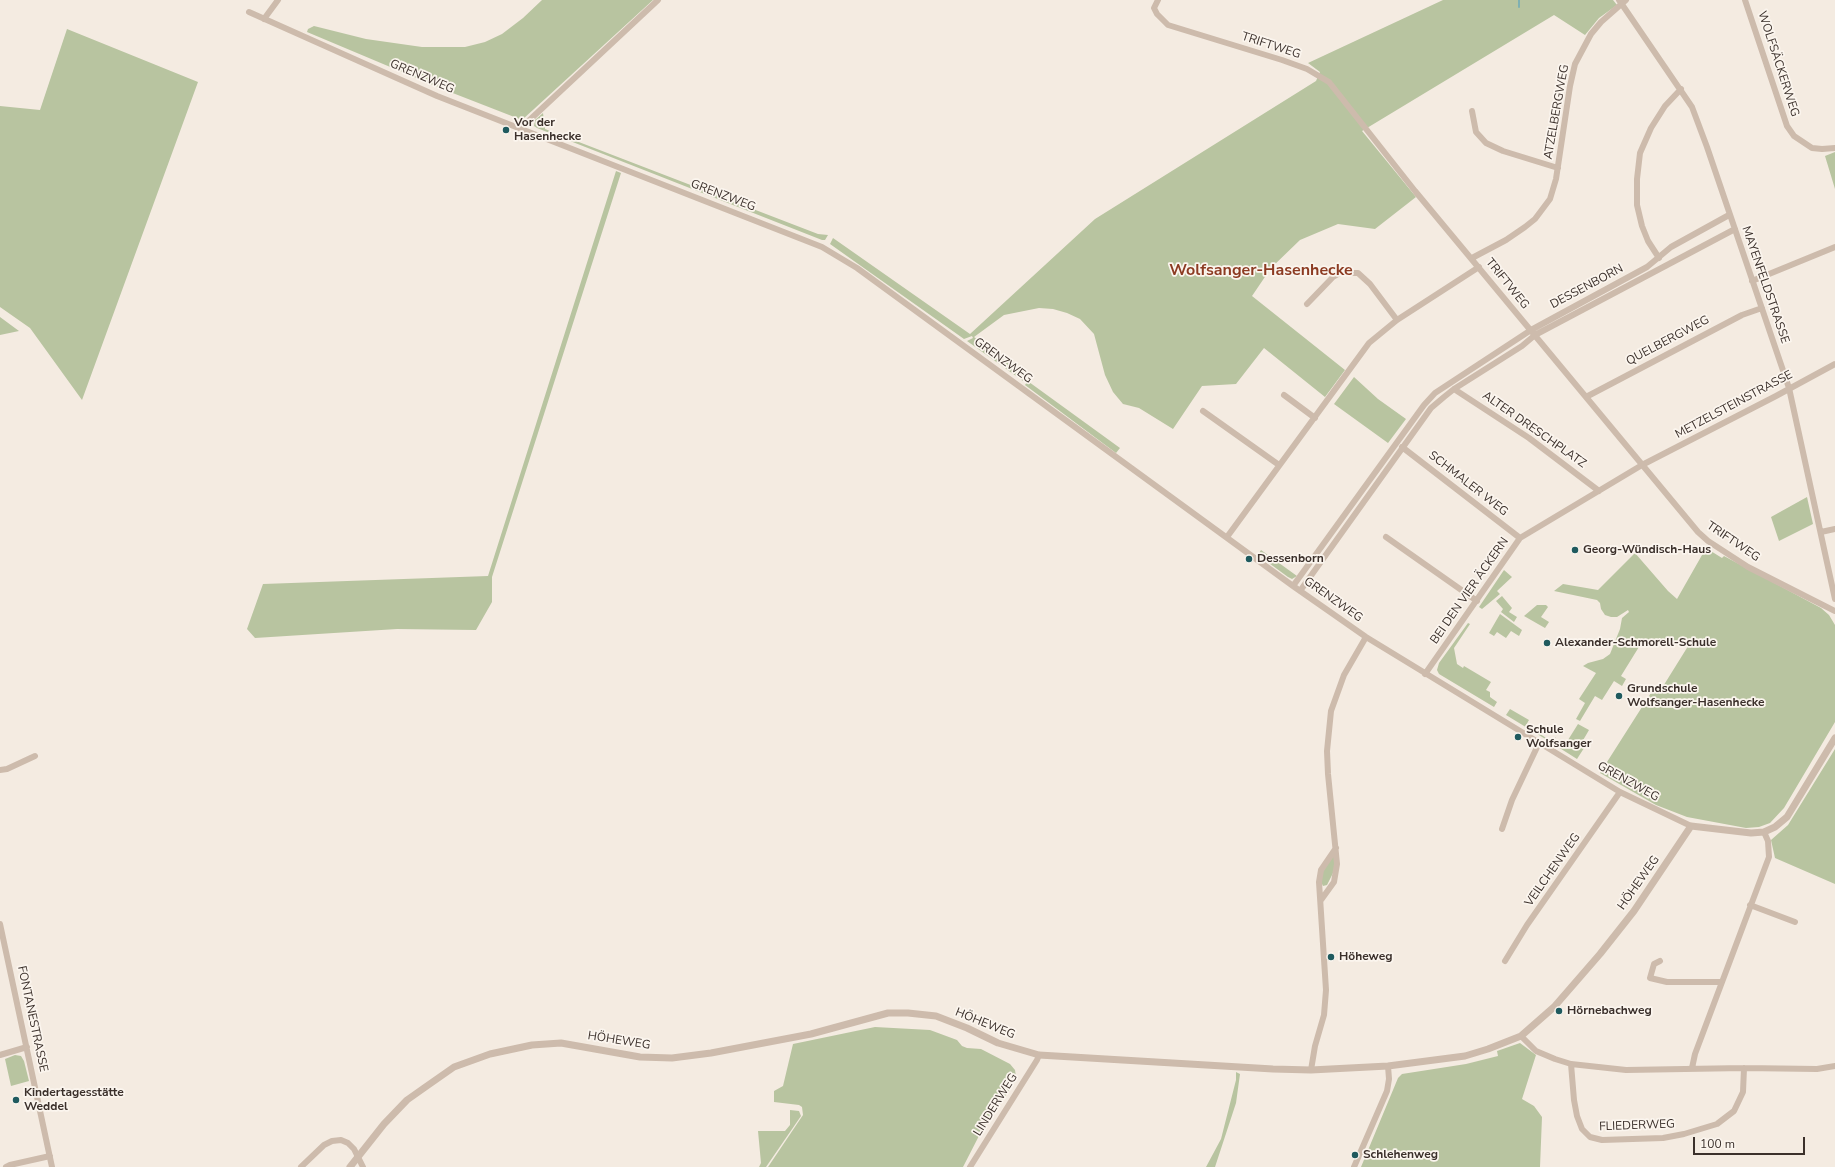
<!DOCTYPE html>
<html>
<head>
<meta charset="utf-8">
<style>
  body { margin:0 }
  #map { position:relative; width:1835px; height:1167px; overflow:hidden; background:#f4ebe1; font-family:"Nunito Sans",sans-serif }
  canvas { display:block }
  .scale { position:absolute; left:1693px; top:1137px; width:112px; height:18px; box-sizing:border-box; border:2px solid #3b302b; border-top:0; padding-left:5px; font-size:12px; line-height:14px; white-space:nowrap; color:#3b302b; -webkit-text-stroke:3px #fbf5ee; paint-order:stroke }
</style>
</head>
<body>
<div id="map">
<canvas width="1835" height="1167"></canvas>
<div class="scale">100 m</div>
</div>
<script>
const c = document.querySelector('canvas').getContext('2d');
c.lineJoin = 'round';
function paint(path, color) {
  c.fillStyle = color;
  c.fill(path, 'evenodd');
}
function shape(rows) {
  const path = new Path2D();
  for (const r of rows) {
    path.moveTo(r[0], r[1]);
    for (let i = 2; i < r.length; i += 2) path.lineTo(r[i], r[i + 1]);
  }
  return path;
}
function strokePath(path, color, width, dash) {
  c.strokeStyle = color;
  c.lineWidth = width;
  c.lineCap = dash ? 'butt' : 'round';
  c.setLineDash(dash || []);
  c.stroke(path);
}
function drawText(font, color, halo, rows, align = 'center') {
  c.font = font + ' "Nunito Sans",sans-serif';
  c.lineWidth = 3.5;
  c.setLineDash([]);
  c.textBaseline = 'middle';
  c.strokeStyle = halo;
  c.fillStyle = color;
  for (const [text, x, y, turn = 0] of rows) {
    c.save();
    c.translate(x, y);
    c.rotate((+turn || 0) * Math.PI / 180);
    c.textAlign = isNaN(turn) ? turn : align;
    if (halo) c.strokeText(text, 0, 0);
    c.fillText(text, 0, 0);
    c.restore();
  }
}
const green = shape([
  [542,0,653,0,522,120,445,90,307,32,308,29,314,26,366,39,422,47,465,47,485,42,502,34,523,18],
  [1443,0,1613,0,1617,5,1599,18,1585,35,1554,15,1362,131,1416,197,1375,229,1338,224,1300,240,1271,268,1252,296,1345,370,1325,397,1264,348,1236,384,1202,386,1173,429,1139,408,1123,404,1113,392,1105,375,1094,334,1080,319,1067,313,1053,309,1039,308,1004,315,974,337,1026,376,1023,381,967,341,973,338,972,336,964,339,830,244,833,238,970,334,1095,219,1316,81,1320,72,1308,63],
  [67,29,198,82,82,400,30,328,0,307,0,106,40,110],
  [543,113,545,129,818,234,828,235,825,240,822,240,537,128,534,126,535,120],
  [1835,152,1835,189,1825,156],
  [616,171,621,173,492,577,492,602,476,630,397,629,255,638,247,629,263,584,488,576],
  [0,317,19,331,0,335],
  [1354,377,1378,399,1406,419,1388,443,1334,404],
  [1027,382,1029,382,1120,448,1116,453,1025,385],
  [1807,497,1813,524,1779,541,1771,517],
  [1706,548,1722,558,1724,556,1821,608,1829,615,1835,625,1835,722,1784,808,1770,823,1759,827,1746,828,1687,817,1656,805,1600,773,1656,685,1662,688,1690,643,1684,639,1683,643,1661,640,1651,643,1642,642,1621,676,1626,679,1622,686,1614,681,1602,700,1595,696,1580,721,1576,719,1585,703,1579,699,1596,673,1583,666,1588,663,1603,659,1610,654,1620,629,1622,618,1629,612,1628,610,1617,617,1611,617,1605,615,1601,609,1600,603,1597,600,1554,591,1563,584,1598,590,1635,553,1668,591,1677,599],
  [1261,550,1297,576,1292,579,1288,577,1258,555],
  [1504,570,1512,577,1497,591,1500,594,1482,609,1479,607],
  [1502,596,1512,608,1509,612,1517,617,1514,622,1501,612,1503,609,1496,601],
  [1537,605,1546,605,1548,607,1541,617,1549,622,1545,628,1524,616],
  [1500,614,1522,630,1519,636,1511,631,1506,638,1497,632,1494,636,1489,633],
  [1468,623,1470,624,1454,648,1457,664,1463,668,1464,666,1491,682,1486,690,1490,692,1490,697,1497,702,1494,707,1439,674,1437,670,1439,663],
  [1510,709,1529,720,1526,725,1551,741,1556,737,1552,743,1506,715],
  [1578,724,1589,730,1582,742,1586,745,1577,759,1558,747,1563,748],
  [1835,749,1835,884,1775,858,1771,840,1788,825],
  [1332,857,1334,857,1335,864,1333,873,1327,885,1323,886,1321,882,1323,871],
  [875,1027,930,1030,957,1040,962,1046,967,1048,981,1049,1010,1064,1015,1070,1016,1077,1014,1083,982,1130,963,1167,768,1167,803,1115,802,1107,799,1105,774,1102,774,1091,783,1086,793,1044],
  [1520,1043,1536,1055,1522,1099,1534,1106,1542,1117,1540,1167,1361,1167,1398,1078,1402,1074,1466,1064,1498,1056,1497,1051],
  [15,1055,21,1056,24,1061,29,1081,11,1086,5,1059],
  [1236,1072,1240,1074,1236,1103,1215,1167,1206,1167,1221,1139,1236,1080],
  [790,1110,799,1111,801,1116,766,1167,759,1167,761,1163,758,1131,785,1131,790,1125]
]);
const stream = shape([
  [1519,7,1519,0]
]);
const minor = shape([
  [1158,0,1154,8,1157,14,1168,25,1282,60,1307,69,1329,82,1415,191,1698,532,1708,541,1748,567,1835,611],
  [1619,0,1692,107,1707,147,1789,388,1835,599],
  [1745,0,1787,126,1794,136,1812,148,1822,149,1835,148],
  [249,12,437,96,822,247,857,268,1293,586,1366,637,1620,792,1691,826],
  [264,19,278,0],
  [1472,111,1476,132,1486,143,1503,151,1558,168],
  [521,128,658,0],
  [1472,258,1506,240,1525,227,1535,219,1550,199,1556,179,1570,86,1575,64,1591,34,1601,22,1626,0],
  [1659,258,1648,241,1642,226,1637,205,1637,179,1640,153,1651,128,1665,106,1681,89],
  [1752,281,1835,247],
  [1307,304,1333,277,1340,273,1358,273,1370,284,1397,320],
  [1454,389,1529,438,1599,491],
  [1284,395,1315,418],
  [1586,397,1742,315,1762,308],
  [1203,411,1279,465],
  [1402,447,1520,538],
  [1821,532,1835,529],
  [1227,537,1369,343,1397,320,1479,267],
  [1386,537,1477,601],
  [1293,586,1424,405,1435,393,1531,330,1647,267,1671,247,1729,215],
  [1300,591,1431,408,1444,397,1454,389,1522,346,1535,335,1735,229],
  [1425,674,1520,538,1642,465,1776,396,1835,364],
  [0,770,7,769,35,756],
  [1502,829,1512,800,1539,743],
  [1321,900,1334,882,1337,864,1328,774,1327,751,1331,711,1344,675,1366,637],
  [1750,905,1795,922],
  [0,924,52,1167],
  [1505,961,1527,925,1620,792],
  [1660,961,1654,964,1650,978,1667,982,1722,982],
  [1521,1036,1536,1051,1555,1059,1571,1064,1626,1070,1744,1068,1817,1069,1835,1066],
  [0,1055,27,1047],
  [1571,1064,1574,1100,1577,1116,1582,1129,1590,1137,1602,1140,1663,1138,1684,1134,1717,1124,1734,1111,1743,1092,1744,1068],
  [1692,1068,1695,1054,1769,857,1768,841,1764,832],
  [1311,1070,1315,1046,1324,1015,1326,990,1319,882,1321,870,1336,848],
  [6,1167,10,1165,50,1156],
  [301,1167,324,1145,332,1141,341,1140,348,1143,354,1149,363,1167],
  [970,1167,1037,1060,1039,1055],
  [1354,1167,1387,1091,1389,1079,1388,1066]
]);
const tertiary = shape([
  [350,1167,384,1124,407,1100,424,1088,454,1067,490,1054,532,1045,561,1043,640,1057,672,1058,711,1053,811,1034,888,1013,908,1013,936,1016,967,1028,998,1043,1039,1055,1273,1069,1311,1070,1388,1066,1465,1056,1488,1049,1521,1036,1554,1007,1600,954,1634,911,1691,826,1751,833,1764,832,1775,827,1787,817,1835,738]
]);
const markers = [
  [506,130,4,"#1f5a5e"],
  [1575,550,4,"#1f5a5e"],
  [1249,559,4,"#1f5a5e"],
  [1547,643,4,"#1f5a5e"],
  [1619,696,4,"#1f5a5e"],
  [1518,737,4,"#1f5a5e"],
  [1331,957,4,"#1f5a5e"],
  [1559,1011,4,"#1f5a5e"],
  [16,1100,4,"#1f5a5e"],
  [1355,1155,4,"#1f5a5e"]
];
const streetNames = [
  ["TRIFTWEG",1271,46,18],
  ["WOLFSÄCKERWEG",1778,64,72],
  ["GRENZWEG",422,77,23],
  ["ATZELBERGWEG",1557,112,-80],
  ["GRENZWEG",723,196,21],
  ["TRIFTWEG",1507,284,51],
  ["MAYENFELDSTRASSE",1765,285,71],
  ["DESSENBORN",1587,287,-28],
  ["QUELBERGWEG",1668,341,-28],
  ["GRENZWEG",1003,361,36],
  ["METZELSTEINSTRASSE",1734,405,-28],
  ["ALTER DRESCHPLATZ",1534,430,35],
  ["SCHMALER WEG",1468,484,38],
  ["TRIFTWEG",1733,542,34],
  ["BEI DEN VIER ÄCKERN",1470,591,-55],
  ["GRENZWEG",1333,600,35],
  ["GRENZWEG",1628,782,29],
  ["VEILCHENWEG",1553,870,-55],
  ["HÖHEWEG",1639,883,-55],
  ["FONTANESTRASSE",32,1019,78],
  ["HÖHEWEG",985,1024,22],
  ["HÖHEWEG",619,1041,9],
  ["LINDERWEG",996,1105,-58],
  ["FLIEDERWEG",1637,1126,-2]
];
const poiNames = [
  ["Vor der",514,123],
  ["Hasenhecke",514,137],
  ["Georg-Wündisch-Haus",1583,550],
  ["Dessenborn",1257,559],
  ["Alexander-Schmorell-Schule",1555,643],
  ["Grundschule",1627,689],
  ["Wolfsanger-Hasenhecke",1627,703],
  ["Schule",1526,730],
  ["Wolfsanger",1526,744],
  ["Höheweg",1339,957],
  ["Hörnebachweg",1567,1011],
  ["Kindertagesstätte",24,1093],
  ["Weddel",24,1107],
  ["Schlehenweg",1363,1155]
];
const districtNames = [
  ["Wolfsanger-Hasenhecke",1261,271]
];
paint(green, '#b8c4a0');
strokePath(stream, '#7fb0b2', 2);
strokePath(minor, '#cdbbac', 6);
strokePath(tertiary, '#cdbbac', 7);
for (const [x, y, r, color] of markers) {
  const dot = new Path2D();
  dot.arc(x, y, r, 0, 2 * Math.PI);
  c.fillStyle = color;
  c.fill(dot);
  strokePath(dot, '#fbf5ee', 1.5);
}
drawText('12px', '#3b302b', '#fbf5ee', streetNames);
drawText('bold 12px', '#3b302b', '#fbf5ee', poiNames, 'left');
drawText('bold 16px', '#8c3b22', '#fbf5ee', districtNames);
</script>
</body>
</html>
